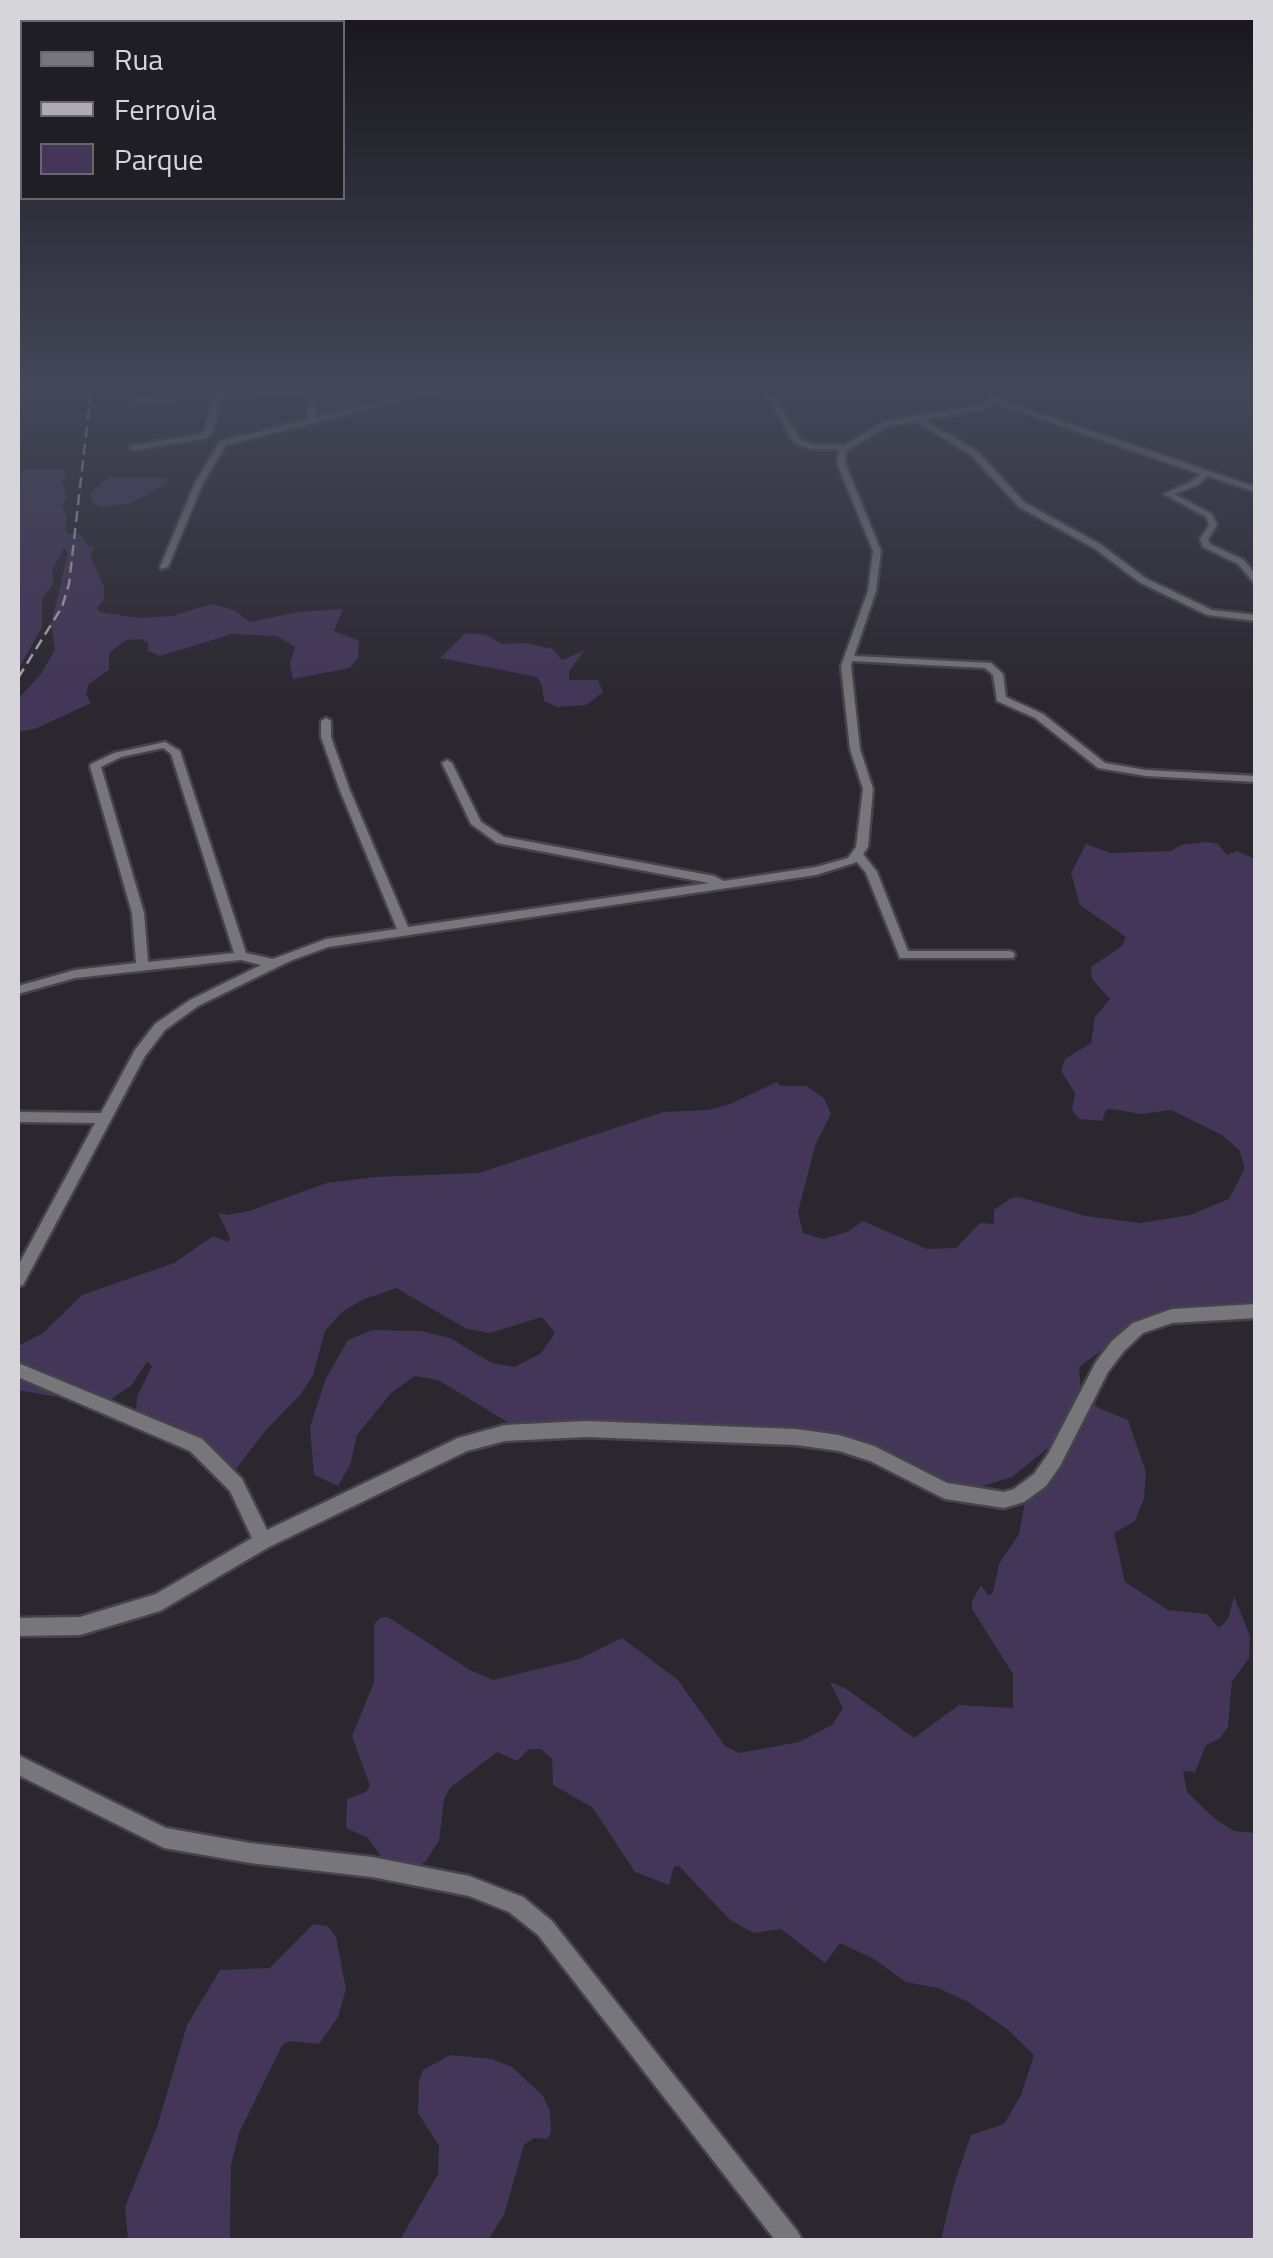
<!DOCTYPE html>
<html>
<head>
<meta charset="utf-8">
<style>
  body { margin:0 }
  #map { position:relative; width:1273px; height:2258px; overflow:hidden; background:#2a272f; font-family:"Titillium Web",sans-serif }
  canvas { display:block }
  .frame { position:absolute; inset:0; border:20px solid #d6d5da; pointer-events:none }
  .legend { position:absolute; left:20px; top:20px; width:325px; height:180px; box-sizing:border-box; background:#201e25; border:2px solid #69676d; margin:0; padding:12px 18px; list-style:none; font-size:30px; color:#d6d5da }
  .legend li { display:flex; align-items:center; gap:20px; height:50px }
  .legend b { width:50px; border:2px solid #69676d }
</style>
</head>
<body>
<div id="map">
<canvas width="1273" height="2258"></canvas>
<div class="frame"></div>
<ul class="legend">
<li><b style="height:12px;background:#77767a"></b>Rua</li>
<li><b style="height:12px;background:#aeacb2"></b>Ferrovia</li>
<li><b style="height:28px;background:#433658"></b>Parque</li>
</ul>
</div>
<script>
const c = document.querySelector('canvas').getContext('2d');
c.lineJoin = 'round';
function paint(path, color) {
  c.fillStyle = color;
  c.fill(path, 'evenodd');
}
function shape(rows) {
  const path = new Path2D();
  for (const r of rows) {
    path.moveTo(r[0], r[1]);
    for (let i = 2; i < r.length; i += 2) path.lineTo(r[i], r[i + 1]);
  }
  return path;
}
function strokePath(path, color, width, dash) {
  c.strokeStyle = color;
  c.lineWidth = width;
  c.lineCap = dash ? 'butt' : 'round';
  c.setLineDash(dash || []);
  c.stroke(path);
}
const green = shape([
  [337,391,407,392,425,391,317,418,319,393],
  [25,469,63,469,67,475,62,482,67,497,62,506,67,516,65,528,67,534,81,534,87,546,95,547,90,556,104,586,104,599,97,608,100,612,139,618,172,616,212,604,234,610,250,622,298,612,343,609,334,631,359,641,358,658,350,668,293,679,290,663,295,647,277,636,232,634,160,656,148,651,148,643,141,639,126,640,109,653,109,670,89,684,86,694,91,703,35,729,18,732,18,699,41,674,55,650,51,624,68,553,64,548,57,560,52,572,54,583,42,599,42,627,18,670,18,471],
  [109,477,163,477,167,478,167,484,131,503,103,507,94,504,90,493],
  [466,633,486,635,502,644,525,643,553,649,562,660,584,651,569,671,569,680,598,680,603,692,586,705,557,707,544,701,542,686,537,677,440,658],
  [1207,842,1218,844,1227,855,1237,851,1255,859,1255,1312,1134,1327,1079,1367,1081,1393,1099,1408,1128,1420,1146,1472,1144,1498,1135,1521,1114,1533,1125,1582,1168,1610,1207,1614,1219,1628,1228,1619,1234,1596,1250,1636,1249,1658,1232,1681,1228,1727,1219,1739,1206,1745,1195,1772,1183,1771,1187,1792,1215,1819,1234,1831,1255,1833,1255,2240,941,2240,954,2184,971,2135,1004,2124,1021,2095,1034,2055,1007,2029,968,2002,938,1988,906,1982,874,1959,840,1943,825,1963,781,1929,754,1933,730,1920,679,1866,674,1867,669,1885,635,1872,592,1807,553,1785,552,1759,541,1749,529,1749,517,1761,497,1752,450,1788,444,1799,439,1841,425,1862,416,1867,390,1869,368,1838,346,1828,347,1799,366,1792,370,1786,352,1736,374,1682,374,1624,381,1617,388,1617,470,1670,493,1680,579,1659,622,1638,678,1680,725,1746,739,1753,799,1742,832,1725,843,1708,830,1682,845,1688,914,1738,959,1705,1013,1708,1013,1674,972,1609,972,1601,981,1585,988,1595,993,1593,999,1564,1019,1534,1025,1502,1050,1468,1058,1440,1012,1477,966,1491,935,1483,864,1445,522,1431,438,1380,415,1376,391,1393,357,1435,350,1465,338,1486,314,1475,310,1427,326,1378,348,1340,372,1330,421,1331,450,1338,492,1363,515,1367,541,1353,555,1333,542,1317,490,1333,467,1329,396,1288,362,1300,342,1312,325,1331,313,1375,301,1394,265,1431,236,1469,200,1456,206,1444,201,1437,136,1410,137,1397,152,1366,147,1362,131,1386,111,1399,51,1396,18,1390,18,1346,43,1333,82,1295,174,1263,213,1236,228,1242,230,1238,218,1213,226,1215,249,1211,327,1183,375,1177,479,1173,663,1112,708,1110,730,1104,777,1082,780,1086,806,1086,824,1098,831,1114,816,1143,798,1212,803,1233,823,1239,847,1232,863,1221,927,1249,956,1248,980,1223,994,1224,994,1210,1011,1198,1019,1197,1086,1216,1140,1223,1190,1215,1229,1199,1245,1168,1239,1150,1222,1135,1171,1110,1141,1114,1112,1109,1106,1110,1102,1121,1079,1119,1072,1110,1075,1093,1061,1071,1065,1059,1091,1043,1095,1017,1110,999,1092,979,1091,967,1122,946,1126,937,1080,905,1071,873,1086,844,1110,853,1171,851,1181,845],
  [313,1924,328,1926,336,1937,346,1989,338,2017,319,2044,292,2041,283,2044,239,2133,231,2165,230,2240,128,2240,125,2207,157,2127,187,2025,220,1970,270,1968],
  [450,2055,492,2059,512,2067,543,2096,550,2111,551,2133,547,2139,534,2138,524,2145,504,2215,488,2240,400,2240,438,2174,439,2146,418,2113,419,2080,423,2070]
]);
const street = shape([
  [278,391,316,391,316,418,426,391,437,391,226,445,203,483,168,567,161,569,160,567,195,483,220,441,308,420,309,393,220,398,213,431,207,438,134,450,130,448,131,446,202,434,205,430,213,398,136,402,132,400,136,398,278,391],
  [765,391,771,391,800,439,813,445,845,445,883,422,912,417,915,415,919,416,983,405,1002,391,1009,391,999,400,1256,487,1256,492,1207,476,1198,485,1174,494,1212,514,1217,525,1208,539,1210,544,1244,560,1256,575,1256,585,1238,564,1203,547,1200,539,1209,525,1206,517,1164,494,1192,481,1200,474,995,403,985,409,924,420,977,451,1025,503,1100,544,1145,578,1212,610,1256,615,1256,621,1207,615,1139,582,1094,548,1019,507,971,455,916,421,888,426,846,451,845,463,881,551,876,591,854,656,991,663,1003,674,1006,697,1043,714,1105,763,1146,770,1256,776,1256,782,1146,776,1098,768,1035,718,997,701,993,675,985,668,852,661,851,666,860,749,873,789,868,847,863,854,877,872,908,951,1009,951,1013,952,1015,955,1013,958,900,958,866,873,857,862,816,875,328,947,290,961,198,1006,165,1030,145,1056,23,1285,18,1286,18,1266,95,1123,18,1122,18,1112,101,1113,135,1050,155,1024,190,1000,261,965,241,960,75,978,18,994,18,986,75,970,136,963,132,913,90,766,91,764,114,753,165,742,180,751,246,953,273,959,326,939,397,929,339,788,321,737,321,721,326,718,331,721,331,737,349,788,408,927,709,883,497,843,471,824,442,763,447,760,452,763,481,822,504,837,714,876,724,881,816,867,848,858,856,847,863,789,850,749,841,666,868,591,873,551,837,463,839,449,812,449,794,443,765,391],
  [163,748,171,754,234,953,148,962,144,913,101,767,121,757,163,748],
  [1256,1304,1256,1318,1172,1323,1143,1333,1124,1351,1108,1372,1060,1466,1046,1486,1024,1502,1004,1508,945,1499,870,1461,839,1451,796,1445,586,1437,505,1441,467,1451,269,1547,160,1611,80,1635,18,1636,18,1618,80,1617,156,1594,252,1538,230,1491,190,1451,18,1377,18,1363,202,1439,242,1479,267,1530,458,1438,505,1425,586,1421,796,1429,839,1435,874,1446,947,1483,1004,1492,1014,1489,1034,1474,1048,1454,1096,1362,1112,1341,1133,1323,1172,1309,1256,1304],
  [18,1755,166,1828,250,1843,372,1857,469,1876,523,1897,552,1921,798,2232,802,2240,775,2240,538,1935,509,1912,469,1896,372,1877,250,1863,164,1848,18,1775,18,1755]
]);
const rail = shape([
  [18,678,62,607,69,584,91,391]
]);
paint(green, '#433658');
strokePath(street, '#46434a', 5);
paint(street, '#77767a');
strokePath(rail, '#aeacb2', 2.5, [11, 6]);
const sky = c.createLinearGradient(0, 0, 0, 707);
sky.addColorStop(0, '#17151a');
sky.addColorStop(0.55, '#444758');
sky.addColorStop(1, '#44475800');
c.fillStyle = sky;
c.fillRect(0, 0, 1273, 707);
</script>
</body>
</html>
